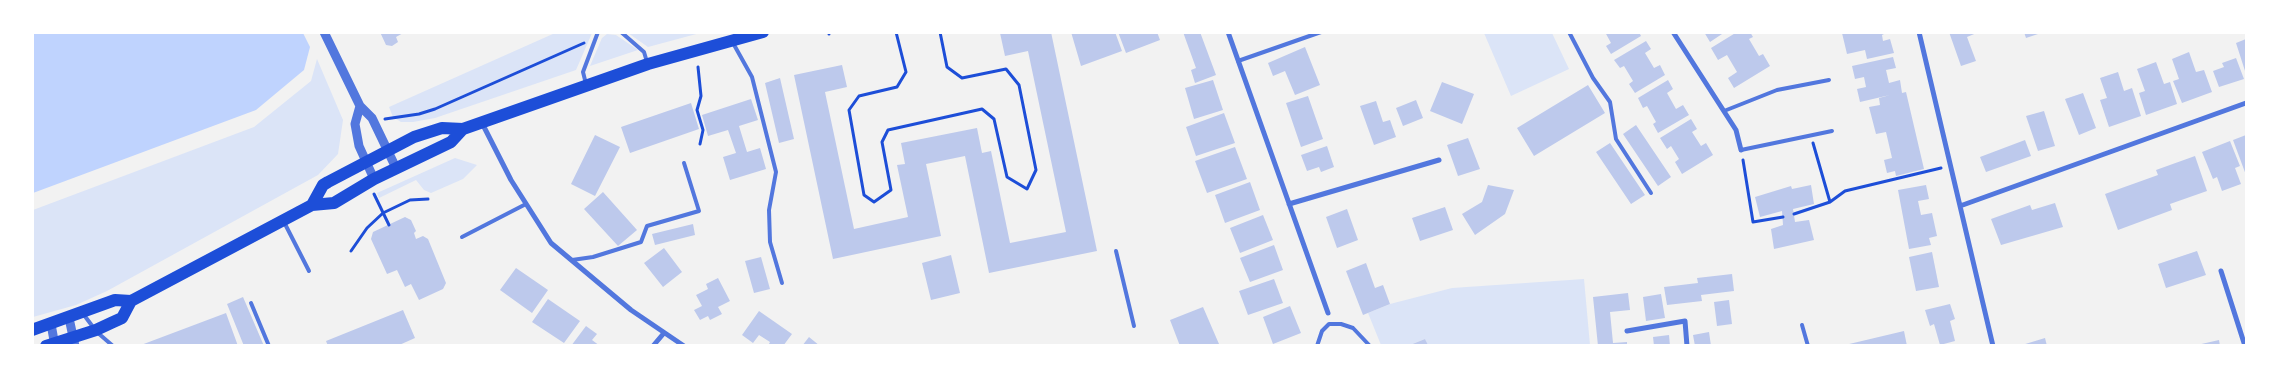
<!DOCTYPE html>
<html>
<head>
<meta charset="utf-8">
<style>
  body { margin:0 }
  #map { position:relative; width:2279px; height:378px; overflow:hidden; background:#f2f2f2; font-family:Roboto,sans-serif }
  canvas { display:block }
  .frame { position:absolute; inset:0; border:34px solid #fff; pointer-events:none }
</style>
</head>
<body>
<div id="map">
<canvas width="2279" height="378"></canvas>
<div class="frame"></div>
</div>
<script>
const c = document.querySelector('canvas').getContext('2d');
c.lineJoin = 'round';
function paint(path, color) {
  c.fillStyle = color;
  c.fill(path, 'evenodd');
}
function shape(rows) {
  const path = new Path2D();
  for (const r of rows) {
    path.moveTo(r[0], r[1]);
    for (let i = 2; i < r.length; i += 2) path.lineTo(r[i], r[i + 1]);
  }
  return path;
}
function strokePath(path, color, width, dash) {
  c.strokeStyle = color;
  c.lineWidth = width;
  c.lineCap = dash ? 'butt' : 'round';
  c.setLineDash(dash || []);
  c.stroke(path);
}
const green = shape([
  [555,33,592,33,576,70,435,118,413,122,401,122,393,117,389,107],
  [628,33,700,33,648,47],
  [1484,33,1552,33,1569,69,1511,96],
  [607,34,616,35,638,50,590,66,602,38],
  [317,59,343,120,338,154,318,175,107,291,76,305,33,317,33,210,254,127,311,81],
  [455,158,477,165,463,179,431,193,424,190,416,180,379,198,377,193],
  [1584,279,1590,345,1428,346,1425,339,1410,345,1381,345,1368,313,1390,304,1452,288]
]);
const water = shape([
  [33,32,303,33,310,47,304,70,256,110,33,193]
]);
const building = shape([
  [380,32,405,32,396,37,398,42,392,46,386,45],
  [1051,32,1097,251,989,273,965,156,926,164,941,236,833,259,794,75,842,65,847,87,825,92,854,229,908,217,897,165,905,164,901,143,977,128,982,153,991,151,1010,243,1066,232,1028,51,1005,56,1000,33],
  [1071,32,1115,32,1122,51,1081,66],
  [1118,32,1157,32,1160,40,1126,53],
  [1183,32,1200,32,1216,75,1195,83,1191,70,1196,68],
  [1605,32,1639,32,1641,36,1611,54,1606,46,1611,43],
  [1704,32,1725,32,1710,42],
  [1737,32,1750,32,1753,37,1749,39,1759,56,1763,54,1770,66,1734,88,1728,78,1737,72,1727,55,1718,60,1711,48],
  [1888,32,1882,35,1883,41,1890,39,1894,53,1867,59,1865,50,1847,54,1842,33],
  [1949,32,1979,32,1967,37,1976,61,1961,66],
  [2024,32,2041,32,2041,33,2026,38],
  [2246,39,2246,74,2236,43],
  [1646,41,1651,49,1645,53,1654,68,1660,65,1665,75,1635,93,1629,84,1633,81,1624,66,1620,68,1614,60],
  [1305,47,1320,85,1295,95,1285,71,1273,76,1268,63],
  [2189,52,2196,72,2204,70,2212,92,2182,103,2173,81,2179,79,2172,59],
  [1893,57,1896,68,1886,70,1889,83,1900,80,1902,93,1906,92,1924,169,1896,176,1895,171,1887,173,1884,160,1892,158,1886,132,1876,134,1869,107,1880,105,1879,98,1890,95,1860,102,1857,89,1866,87,1864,77,1855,79,1852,66],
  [2236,58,2244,79,2219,87,2213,71,2224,67,2222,63],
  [2156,62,2164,84,2170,82,2177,104,2146,115,2139,93,2145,91,2137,69],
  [2118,72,2124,91,2132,88,2141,116,2109,127,2100,100,2107,98,2100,78],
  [780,78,794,139,779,143,765,83],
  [1213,80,1223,110,1194,119,1185,88],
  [1668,80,1673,89,1667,93,1676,109,1683,105,1689,115,1658,133,1653,124,1656,122,1647,106,1643,108,1638,98],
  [1442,82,1474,94,1462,124,1430,111],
  [1588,85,1605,113,1534,156,1517,128],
  [2083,93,2096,128,2079,135,2065,99],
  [1308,96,1323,139,1301,147,1286,103],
  [751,99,758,120,739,126,747,152,760,148,766,169,730,180,723,157,736,153,728,130,708,136,702,115],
  [1416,100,1423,118,1403,126,1396,108],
  [1376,101,1383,122,1390,120,1396,137,1374,145,1360,106],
  [691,103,699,129,630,153,621,127],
  [2044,111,2055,146,2038,151,2026,116],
  [1224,113,1235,143,1196,156,1186,127],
  [1691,119,1697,129,1692,132,1701,146,1706,143,1713,155,1682,174,1675,162,1679,159,1671,146,1667,149,1660,138],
  [1636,125,1671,177,1658,186,1623,134],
  [595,135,620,147,595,196,571,184],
  [2246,135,2246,175,2233,140],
  [1468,138,1480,169,1458,176,1447,145],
  [2025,140,2031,156,1986,172,1980,157],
  [2230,141,2240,166,2235,168,2241,184,2222,191,2217,177,2213,179,2202,152],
  [1610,143,1645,195,1631,204,1596,152],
  [1327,146,1334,167,1321,172,1319,167,1307,171,1301,155],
  [1235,147,1247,179,1207,193,1195,161],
  [2195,156,2207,191,2170,204,2172,210,2118,230,2105,194,2158,175,2156,170],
  [1250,182,1260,210,1225,223,1215,195],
  [1488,185,1514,190,1505,214,1475,235,1462,214,1482,202],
  [1811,185,1814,204,1793,209,1795,222,1809,220,1814,240,1774,249,1771,229,1783,225,1782,211,1760,217,1755,197,1791,186,1792,189],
  [1926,185,1929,199,1918,201,1921,215,1932,213,1937,236,1929,238,1931,245,1909,249,1898,190],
  [603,192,637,230,618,246,584,209],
  [2055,203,2063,227,2001,245,1991,219,2030,205,2032,210],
  [1445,207,1453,230,1420,241,1412,218],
  [1347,209,1358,240,1337,248,1326,217],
  [1263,215,1273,240,1240,253,1230,228],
  [405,217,411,220,416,231,414,233,416,239,423,236,428,239,446,283,443,289,419,300,411,284,405,287,397,270,387,274,371,239,373,232],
  [693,224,695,235,655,245,652,234],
  [1274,245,1283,270,1250,282,1240,258],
  [664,248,682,272,663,287,644,263],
  [2197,251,2206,275,2166,288,2158,264],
  [1932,252,1939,287,1916,291,1909,257],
  [951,255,960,293,931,300,922,263],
  [761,257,770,289,754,293,745,261],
  [1366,263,1375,288,1383,285,1390,304,1363,315,1346,271],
  [516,268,548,290,532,313,500,290],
  [1732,274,1734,291,1701,295,1702,301,1667,305,1664,287,1698,283,1697,278],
  [718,278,730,301,718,307,722,314,710,320,708,316,700,320,694,310,702,306,696,295,708,289,706,284],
  [1274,279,1283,303,1248,315,1239,291],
  [1628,293,1630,310,1610,312,1613,343,1627,342,1627,346,1598,346,1593,297],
  [1661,294,1665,318,1646,321,1643,297],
  [243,297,264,346,244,346,227,304],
  [548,299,580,321,564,343,532,322],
  [1729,300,1732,324,1717,326,1714,302],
  [1950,304,1955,319,1950,321,1955,341,1940,345,1934,324,1930,326,1925,310],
  [1290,306,1301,333,1273,344,1263,317],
  [1203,307,1219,344,1214,346,1180,346,1170,320],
  [403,310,415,338,397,346,328,346,326,341],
  [759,311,792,334,783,346,768,346,770,342,759,335,753,343,742,335],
  [226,313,238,346,141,346,141,345],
  [586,326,597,334,592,340,600,346,571,346],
  [1904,331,1907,346,1845,346,1845,345],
  [1709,332,1711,346,1695,346,1693,335],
  [1669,335,1670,346,1654,346,1653,337],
  [809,337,820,346,802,346],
  [2045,338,2047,346,2022,346,2022,345],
  [1425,339,1428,345,1410,345],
  [2219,340,2220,346,2197,346,2197,345]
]);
const path = shape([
  [829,32,829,34],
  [896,32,906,72,897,87,859,96,849,110,864,195,874,202,891,190,882,142,888,130,982,109,994,119,1007,177,1027,189,1036,170,1019,85,1006,69,962,78,947,67,940,32],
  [698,67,701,96,697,110,703,130,700,144],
  [385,119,419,114,435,109,584,43],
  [1813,143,1830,202,1845,191,1941,168],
  [1743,160,1753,222,1783,217],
  [374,194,389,225],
  [1794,214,1830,202],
  [351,251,367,228,383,213,410,200,428,199]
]);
const service = shape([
  [621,32,644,52,647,62],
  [1569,32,1593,78,1610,102,1616,139,1651,193],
  [733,43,752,77,776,172,769,210,770,242,782,283],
  [1238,61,1321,32],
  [586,84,583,72,598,32],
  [1724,111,1777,90,1829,80],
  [1741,150,1832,131],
  [284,222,309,271],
  [462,237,526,204],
  [1116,251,1134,326],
  [572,260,593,257,641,242,647,226,699,211,684,163],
  [251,303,269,346],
  [84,315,93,327],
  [1802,325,1808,346],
  [98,333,113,346],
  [1317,346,1322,331,1329,324,1341,324,1353,328,1370,346]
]);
const minor = shape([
  [1228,32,1328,313],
  [1673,32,1736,130,1741,150],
  [1919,32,1993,346],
  [482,123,511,180,551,243,631,310,684,346],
  [1289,204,1439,160],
  [1960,206,2246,103],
  [2221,271,2245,346],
  [1627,331,1685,321,1687,346],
  [653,346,664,333]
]);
const tertiary = shape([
  [324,32,360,106,372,118,396,168],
  [360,106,355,124,359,146,374,179],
  [69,318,75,346],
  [51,324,55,346]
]);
const primary = shape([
  [312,205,323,185,328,182,414,137,442,128,463,129,648,64,763,32],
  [32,330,115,300,131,301],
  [46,346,96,330,111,323,122,318,131,301,312,205,334,203,374,179,451,142,463,129]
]);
paint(green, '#dbe4f7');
paint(water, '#bfd3fe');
paint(building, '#bdc9ec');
strokePath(path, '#1d4ed8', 3);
strokePath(service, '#5277de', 4);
strokePath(minor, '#5277de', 5);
strokePath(tertiary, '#5277de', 9);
strokePath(primary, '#1d4ed8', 12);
</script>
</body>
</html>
